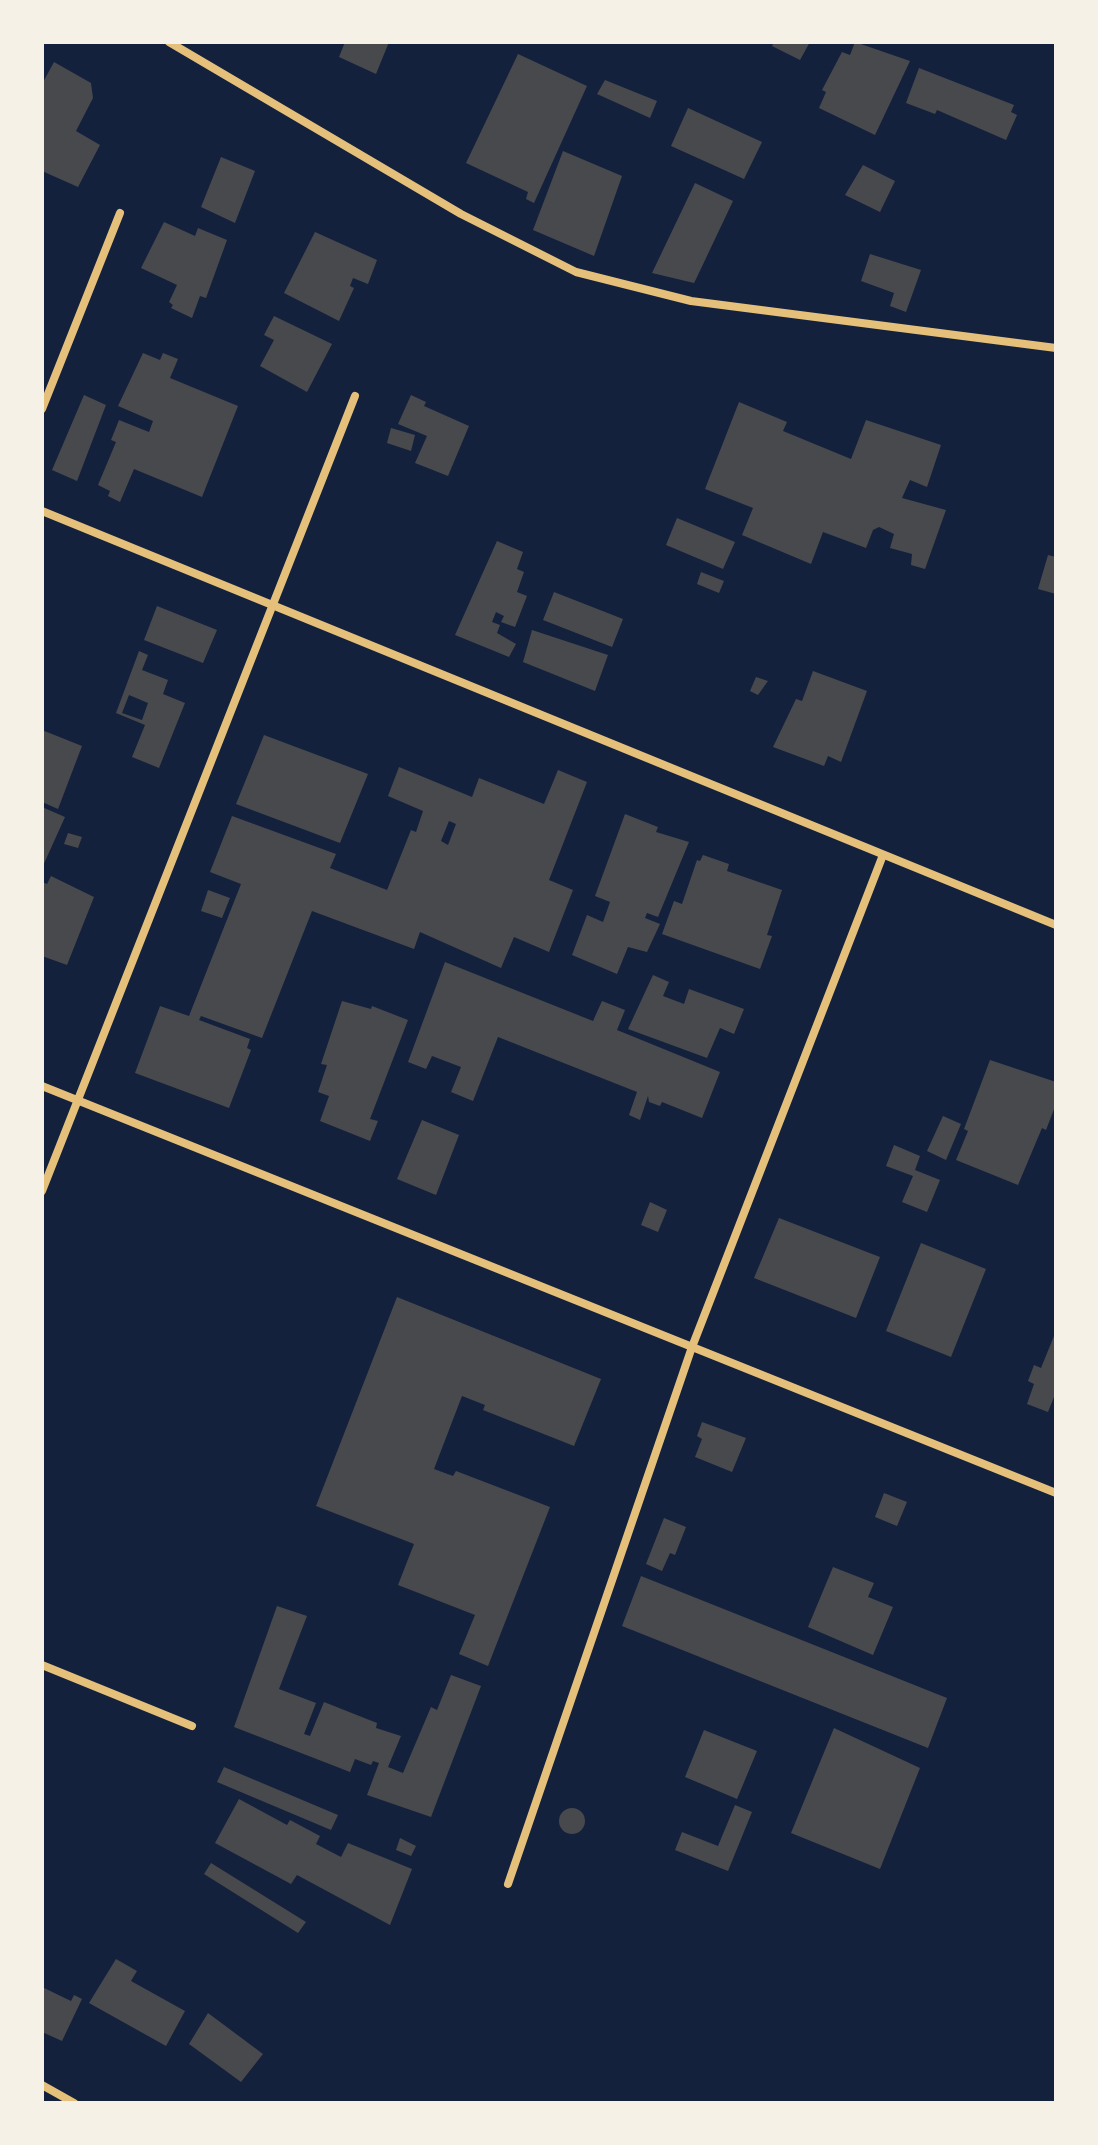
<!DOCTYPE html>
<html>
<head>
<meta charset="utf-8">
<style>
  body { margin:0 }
  #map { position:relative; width:1098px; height:2145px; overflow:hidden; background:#14213d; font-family:"Libre Baskerville",serif }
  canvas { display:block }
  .frame { position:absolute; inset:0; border:44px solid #f6f1e7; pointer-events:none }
</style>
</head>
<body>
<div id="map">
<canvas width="1098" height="2145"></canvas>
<div class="frame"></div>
</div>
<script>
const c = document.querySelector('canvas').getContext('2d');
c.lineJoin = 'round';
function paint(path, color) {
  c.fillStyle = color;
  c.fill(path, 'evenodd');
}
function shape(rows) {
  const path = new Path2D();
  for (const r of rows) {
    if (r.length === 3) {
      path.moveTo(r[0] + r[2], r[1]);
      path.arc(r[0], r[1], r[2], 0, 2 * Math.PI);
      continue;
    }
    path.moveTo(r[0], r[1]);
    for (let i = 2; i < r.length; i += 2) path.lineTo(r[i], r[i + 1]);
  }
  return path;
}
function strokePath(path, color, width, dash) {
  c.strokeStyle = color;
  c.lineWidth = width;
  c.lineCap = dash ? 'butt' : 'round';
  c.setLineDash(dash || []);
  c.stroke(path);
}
const building = shape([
  [345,42,389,42,376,74,339,57],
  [774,42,810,42,800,60,772,46],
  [855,42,910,61,875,135,819,108,826,92,822,90,842,52,850,55],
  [518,54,587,86,534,203,526,199,528,192,466,163],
  [54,62,91,83,93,98,76,131,100,145,78,187,42,171,42,84],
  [919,68,1014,105,1011,112,1017,115,1006,140,937,110,935,114,906,103],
  [605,80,657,101,650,118,597,94],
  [688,108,762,142,744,179,671,146],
  [563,151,622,176,594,256,533,230],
  [221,157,255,171,235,223,201,207],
  [863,165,895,181,880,212,845,195],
  [695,183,733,201,697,277,694,283,652,273],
  [164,222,195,236,198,228,227,240,206,298,200,296,192,318,171,308,173,305,169,302,177,285,141,268],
  [315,232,377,260,368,284,353,278,350,286,354,288,339,321,284,293],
  [870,254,921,270,906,312,890,306,894,293,861,281],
  [274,316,332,344,307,392,260,366,274,340,264,335],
  [143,353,160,360,163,353,178,359,170,378,238,406,202,497,134,469,120,502,108,496,110,491,98,485,116,442,111,440,119,420,149,432,153,421,118,406],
  [84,395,106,405,77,481,52,470],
  [411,395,426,402,424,406,469,426,448,476,415,463,427,436,398,424],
  [739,402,787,422,783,431,851,459,866,420,941,445,927,487,910,480,902,498,946,510,925,569,911,565,912,554,890,548,894,534,879,527,873,530,866,548,823,532,811,564,742,535,753,508,705,489],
  [391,428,415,435,411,451,387,443],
  [677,518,735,542,723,569,666,545],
  [497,541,523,552,517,569,524,572,517,592,527,596,515,627,501,622,504,616,496,612,492,622,500,625,497,633,516,644,509,657,455,635],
  [1048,555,1056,557,1056,594,1038,589],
  [701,572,724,581,719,593,697,584],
  [554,592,623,619,612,647,543,620],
  [157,606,217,630,203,663,144,640],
  [532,630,608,655,595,691,523,662],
  [139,651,148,655,142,670,168,680,163,694,185,703,159,768,132,757,145,725,116,713],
  [129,695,148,703,142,720,122,713],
  [813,671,867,691,841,762,828,756,824,766,773,747,796,699,802,701],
  [756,677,768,681,758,695,750,691],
  [42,730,82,746,58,809,42,802],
  [264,735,368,774,340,843,236,804],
  [399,767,472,797,479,778,544,804,558,770,587,782,549,880,573,890,549,952,514,937,501,968,420,932,414,949,312,911,262,1038,201,1016,199,1020,250,1039,247,1048,251,1050,229,1108,135,1073,160,1006,189,1016,241,884,210,872,232,816,336,854,330,868,387,890,411,830,416,832,423,811,388,796],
  [449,821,456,824,448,845,441,841],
  [42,807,65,817,42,868],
  [625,814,658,827,656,832,689,842,658,917,647,913,645,918,660,924,647,952,628,947,617,974,572,955,587,915,603,922,610,902,595,896],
  [68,833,82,837,78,848,64,844],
  [703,855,729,864,727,871,782,890,767,935,772,936,760,969,662,934,674,901,682,904,697,860,700,861],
  [51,876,94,897,67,965,42,956,42,882,47,884],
  [208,890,230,898,222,918,201,911],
  [445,962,593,1021,602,1001,625,1010,617,1030,720,1072,702,1118,662,1102,660,1106,649,1102,648,1096,640,1120,629,1115,637,1092,498,1037,473,1101,451,1092,461,1067,432,1056,426,1069,408,1062],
  [653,975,669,982,663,996,684,1004,689,989,744,1009,734,1034,720,1028,707,1058,628,1029],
  [342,1001,371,1009,372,1006,408,1020,370,1119,378,1121,370,1141,320,1121,329,1096,318,1092,327,1065,321,1064],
  [990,1060,1056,1082,1056,1104,1046,1130,1042,1128,1018,1185,956,1160,968,1131,964,1129],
  [943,1116,961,1124,946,1160,927,1151],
  [422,1120,459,1135,436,1195,397,1179],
  [894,1145,920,1156,915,1170,940,1180,927,1212,902,1202,913,1176,886,1166],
  [650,1202,667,1210,658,1232,641,1225],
  [779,1218,880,1257,856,1318,754,1278],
  [921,1243,986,1269,951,1357,886,1331],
  [397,1297,601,1379,574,1446,483,1410,485,1405,462,1396,434,1469,453,1476,456,1471,550,1507,488,1666,459,1654,475,1615,398,1585,414,1544,316,1506],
  [1056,1331,1056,1392,1048,1412,1027,1404,1034,1384,1028,1381,1034,1365,1041,1368],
  [702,1422,746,1438,732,1472,695,1457,702,1439,697,1436],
  [884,1493,907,1502,897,1526,875,1517],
  [664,1518,686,1527,675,1555,670,1553,662,1571,646,1564],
  [833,1567,874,1583,868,1597,893,1607,873,1655,808,1627],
  [641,1576,947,1698,928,1748,622,1626],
  [277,1606,307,1616,279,1689,316,1703,304,1734,310,1736,324,1702,377,1723,376,1728,401,1736,388,1767,403,1773,431,1707,437,1710,451,1675,481,1686,431,1817,367,1795,379,1763,373,1761,371,1765,355,1759,350,1772,234,1727],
  [834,1728,920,1768,880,1869,791,1833],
  [704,1730,757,1751,737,1799,685,1777],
  [224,1767,338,1815,331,1830,217,1782],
  [239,1799,287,1825,290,1820,320,1836,316,1844,341,1857,348,1843,412,1869,390,1925,297,1875,291,1884,215,1843],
  [735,1805,752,1812,728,1871,675,1850,682,1832,718,1846],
  [572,1821,13],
  [400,1838,416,1846,411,1856,396,1850],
  [211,1863,306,1922,298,1933,204,1874],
  [116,1959,137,1971,131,1981,185,2011,166,2046,89,2003],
  [42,1987,71,2001,74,1995,82,1999,62,2041,42,2032],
  [208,2013,263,2054,241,2082,189,2044]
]);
const minor = shape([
  [169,42,461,214,576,272,691,301,1056,348],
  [42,409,120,213],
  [42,511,1056,925],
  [42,1086,1056,1493],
  [42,1191,355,396],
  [42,1665,192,1726],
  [508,1884,692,1347,883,855],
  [42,2085,74,2103]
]);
paint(building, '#48494c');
strokePath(minor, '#e5c07b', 8);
</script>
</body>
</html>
